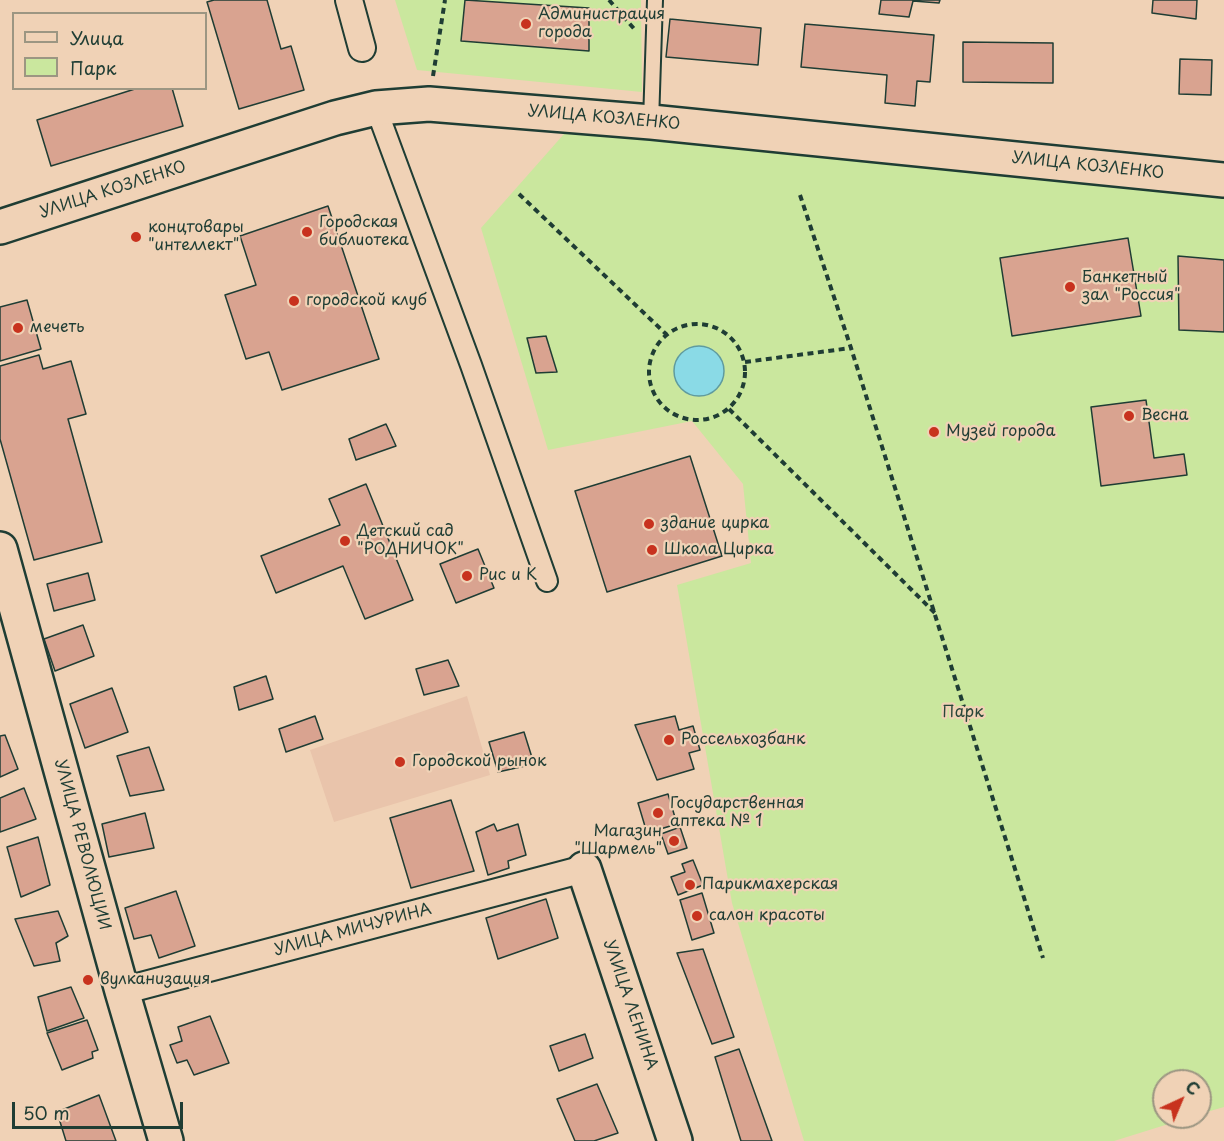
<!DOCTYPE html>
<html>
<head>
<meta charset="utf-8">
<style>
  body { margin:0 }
  #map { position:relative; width:1224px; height:1141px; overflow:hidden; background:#f0d2b6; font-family:"Playpen Sans",sans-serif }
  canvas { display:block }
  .legend { position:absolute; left:12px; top:12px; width:195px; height:78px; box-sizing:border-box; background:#f0d2b6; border:2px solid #9c9682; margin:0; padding:8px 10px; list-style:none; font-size:18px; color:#1f3d34 }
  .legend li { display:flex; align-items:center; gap:12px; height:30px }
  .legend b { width:30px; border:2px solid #9c9682 }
  .north { position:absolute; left:1152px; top:1069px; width:60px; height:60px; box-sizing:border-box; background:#f0d2b6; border:2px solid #9c9682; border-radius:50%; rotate:44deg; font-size:16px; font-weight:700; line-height:24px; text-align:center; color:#1f3d34 }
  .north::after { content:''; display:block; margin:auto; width:21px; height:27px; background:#c8321e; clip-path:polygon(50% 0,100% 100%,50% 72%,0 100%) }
  .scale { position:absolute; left:12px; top:1102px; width:171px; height:27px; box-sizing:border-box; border:3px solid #1f3d34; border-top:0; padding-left:8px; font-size:18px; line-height:21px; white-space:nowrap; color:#1f3d34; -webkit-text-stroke:4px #f0d2b6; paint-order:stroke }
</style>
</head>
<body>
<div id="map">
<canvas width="1224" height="1141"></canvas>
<ul class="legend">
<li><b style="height:8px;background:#f0d2b6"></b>Улица</li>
<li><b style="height:16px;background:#cae79e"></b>Парк</li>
</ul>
<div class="north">С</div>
<div class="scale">50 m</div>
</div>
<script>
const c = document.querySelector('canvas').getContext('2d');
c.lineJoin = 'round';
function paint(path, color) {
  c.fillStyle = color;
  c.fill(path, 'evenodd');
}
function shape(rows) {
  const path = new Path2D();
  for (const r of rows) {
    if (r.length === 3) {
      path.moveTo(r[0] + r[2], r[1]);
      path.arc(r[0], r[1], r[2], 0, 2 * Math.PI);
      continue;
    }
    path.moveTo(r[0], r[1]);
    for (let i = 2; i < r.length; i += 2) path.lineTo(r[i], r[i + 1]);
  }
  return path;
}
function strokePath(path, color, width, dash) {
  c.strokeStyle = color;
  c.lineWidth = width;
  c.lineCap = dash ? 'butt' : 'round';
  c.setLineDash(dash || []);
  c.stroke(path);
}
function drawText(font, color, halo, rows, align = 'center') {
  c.font = font + ' "Playpen Sans",sans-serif';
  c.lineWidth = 4.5;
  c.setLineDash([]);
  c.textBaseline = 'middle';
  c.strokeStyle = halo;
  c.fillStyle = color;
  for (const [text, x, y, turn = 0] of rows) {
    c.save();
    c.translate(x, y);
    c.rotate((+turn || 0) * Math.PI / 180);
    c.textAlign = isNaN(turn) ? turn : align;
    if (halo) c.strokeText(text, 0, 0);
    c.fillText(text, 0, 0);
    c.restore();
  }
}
const built = shape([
  [467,696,490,775,334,822,310,750]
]);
const green = shape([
  [395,0,641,0,642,92,417,70],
  [571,126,1224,196,1224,1107,1200,1114,1200,1081,1164,1081,1164,1117,1191,1117,1114,1141,804,1141,732,903,677,585,751,563,743,484,692,421,548,450,481,228]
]);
const water = shape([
  [699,371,25]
]);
const building = shape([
  [214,0,267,0,281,49,291,46,304,90,239,109,207,2,214,0],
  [465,0,589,8,589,51,461,41,465,0],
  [881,0,940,0,939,3,913,1,909,17,879,14,881,0],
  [1153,0,1197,0,1196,19,1152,13,1153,0],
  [670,19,761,28,758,65,666,57,670,19],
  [805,24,934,35,930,82,917,81,915,106,885,103,887,75,801,67,805,24],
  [963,42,1053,43,1053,83,963,82,963,42],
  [1180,59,1212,60,1211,95,1179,94,1180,59],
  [138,88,172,88,183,126,51,166,37,120,138,88],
  [328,206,379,359,282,390,269,352,246,359,225,295,256,285,240,236,328,206],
  [1128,238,1141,316,1012,336,1000,258,1128,238],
  [1178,256,1224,260,1224,332,1179,330,1178,256],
  [27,300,41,349,0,361,0,307,27,300],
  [546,336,557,372,536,373,527,338,546,336],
  [39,355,43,369,71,361,86,414,68,419,102,542,34,560,0,439,0,366,39,355],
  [1146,400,1154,458,1184,454,1187,475,1101,486,1091,407,1146,400],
  [386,424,396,446,356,460,349,439,386,424],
  [690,456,722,556,607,592,575,491,690,456],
  [366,484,413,600,365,619,343,566,276,593,261,556,340,525,329,499,366,484],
  [478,549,494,588,456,603,440,564,478,549],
  [88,573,95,600,54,611,47,584,88,573],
  [83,625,94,656,55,671,44,639,83,625],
  [448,660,459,686,424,695,416,669,448,660],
  [266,676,273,699,239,710,234,687,266,676],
  [112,688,128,732,85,748,70,704,112,688],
  [315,716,323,739,286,752,279,729,315,716],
  [675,716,679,730,693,726,700,750,689,753,694,769,657,780,635,725,675,716],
  [524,732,534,764,498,772,489,742,524,732],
  [5,735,18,769,0,777,0,736,5,735],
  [149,747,164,790,130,796,117,756,149,747],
  [24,788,36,819,0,832,0,798,24,788],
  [668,794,677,824,647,833,638,803,668,794],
  [451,800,474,871,411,888,390,818,451,800],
  [145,813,154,848,109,857,102,824,145,813],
  [494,824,497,831,518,824,526,855,508,861,509,868,488,875,476,832,494,824],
  [680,827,687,848,668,854,661,834,680,827],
  [38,837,50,885,21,897,7,847,38,837],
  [693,860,703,885,678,895,671,877,685,872,682,864,693,860],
  [176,891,195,946,159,958,151,935,134,939,125,908,176,891],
  [702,893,714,933,692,940,680,900,702,893],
  [546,899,558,938,498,959,486,918,546,899],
  [58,911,68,936,56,943,60,961,34,966,15,919,58,911],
  [703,949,734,1037,712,1044,677,953,703,949],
  [71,987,84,1018,47,1031,38,997,71,987],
  [210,1016,229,1063,194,1075,187,1060,177,1063,170,1045,182,1041,178,1027,210,1016],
  [87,1020,98,1050,92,1052,93,1058,62,1070,47,1033,87,1020],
  [585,1034,593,1058,559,1071,550,1046,585,1034],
  [739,1049,772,1141,741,1141,715,1057,739,1049],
  [597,1084,618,1133,594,1141,575,1141,557,1099,597,1084],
  [99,1095,116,1141,66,1141,57,1112,99,1095]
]);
const path = shape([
  [609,0,636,31],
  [433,76,445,0],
  [519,194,666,334],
  [800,195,851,348,1043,958],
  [697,372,48],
  [745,362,851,348],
  [729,409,935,613]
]);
const service = shape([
  [651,122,655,0]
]);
const pedestrian = shape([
  [376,108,471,365,547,581]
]);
const minor = shape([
  [349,0,362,48],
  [122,991,584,869]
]);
const tertiary = shape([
  [0,227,335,118,376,108,429,104,651,122,1224,180],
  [0,549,122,991,166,1141],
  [584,869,675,1141]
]);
const markers = [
  [526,24,6,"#c8321e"],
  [307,232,6,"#c8321e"],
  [136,237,6,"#c8321e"],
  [1070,287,6,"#c8321e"],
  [294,301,6,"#c8321e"],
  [18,328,6,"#c8321e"],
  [1129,416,6,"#c8321e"],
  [934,432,6,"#c8321e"],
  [649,524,6,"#c8321e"],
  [345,541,6,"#c8321e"],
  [652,550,6,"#c8321e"],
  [467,576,6,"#c8321e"],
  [669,740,6,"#c8321e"],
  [400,762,6,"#c8321e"],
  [658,813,6,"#c8321e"],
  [674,841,6,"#c8321e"],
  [690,885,6,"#c8321e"],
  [697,916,6,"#c8321e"],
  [88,980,6,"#c8321e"]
];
const poiNames = [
  ["Администрация",538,15],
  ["города",538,33],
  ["Городская",319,223],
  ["библиотека",319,241],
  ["концтовары",148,228],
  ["\"интеллект\"",148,246],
  ["Банкетный",1082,278],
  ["зал \"Россия\"",1082,296],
  ["городской клуб",306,301],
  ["мечеть",30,328],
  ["Весна",1141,416],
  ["Музей города",946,432],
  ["здание цирка",661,524],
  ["Детский сад",357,532],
  ["\"РОДНИЧОК\"",357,550],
  ["Школа Цирка",664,550],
  ["Рис и К",479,576],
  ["Россельхозбанк",681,740],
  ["Городской рынок",412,762],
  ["Государственная",670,804],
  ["аптека № 1",670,822],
  ["Магазин",662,832,"right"],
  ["\"Шармель\"",662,850,"right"],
  ["Парикмахерская",702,885],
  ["салон красоты",709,916],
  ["вулканизация",100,980]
];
const streetNames = [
  ["УЛИЦА КОЗЛЕНКО",604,118,5],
  ["УЛИЦА КОЗЛЕНКО",1088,166,6],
  ["УЛИЦА КОЗЛЕНКО",113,190,-18],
  ["УЛИЦА РЕВОЛЮЦИИ",82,845,75],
  ["УЛИЦА МИЧУРИНА",353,930,-15],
  ["УЛИЦА ЛЕНИНА",630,1005,71]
];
const parkNames = [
  ["Парк",963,713]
];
paint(built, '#e9c4ab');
paint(green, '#cae79e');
paint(water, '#8adae6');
strokePath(water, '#5f9b9f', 1.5);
paint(building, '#d9a390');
strokePath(building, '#1f3d34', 1.5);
strokePath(service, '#1f3d34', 18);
strokePath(pedestrian, '#1f3d34', 24);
strokePath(minor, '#1f3d34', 30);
strokePath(tertiary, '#1f3d34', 38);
strokePath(path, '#1f3d34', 4, [6, 4.5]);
strokePath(service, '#f0d2b6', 14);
strokePath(pedestrian, '#f0d2b6', 20);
strokePath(minor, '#f0d2b6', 26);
strokePath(tertiary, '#f0d2b6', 33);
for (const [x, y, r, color] of markers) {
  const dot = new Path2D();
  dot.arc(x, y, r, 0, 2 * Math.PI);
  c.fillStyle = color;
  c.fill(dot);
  strokePath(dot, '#f0d2b6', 2);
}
drawText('16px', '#1f3d34', '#f0d2b6', poiNames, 'left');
drawText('16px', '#1f3d34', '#f0d2b6', streetNames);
drawText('16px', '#284639', '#f0d2b6', parkNames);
</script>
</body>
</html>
